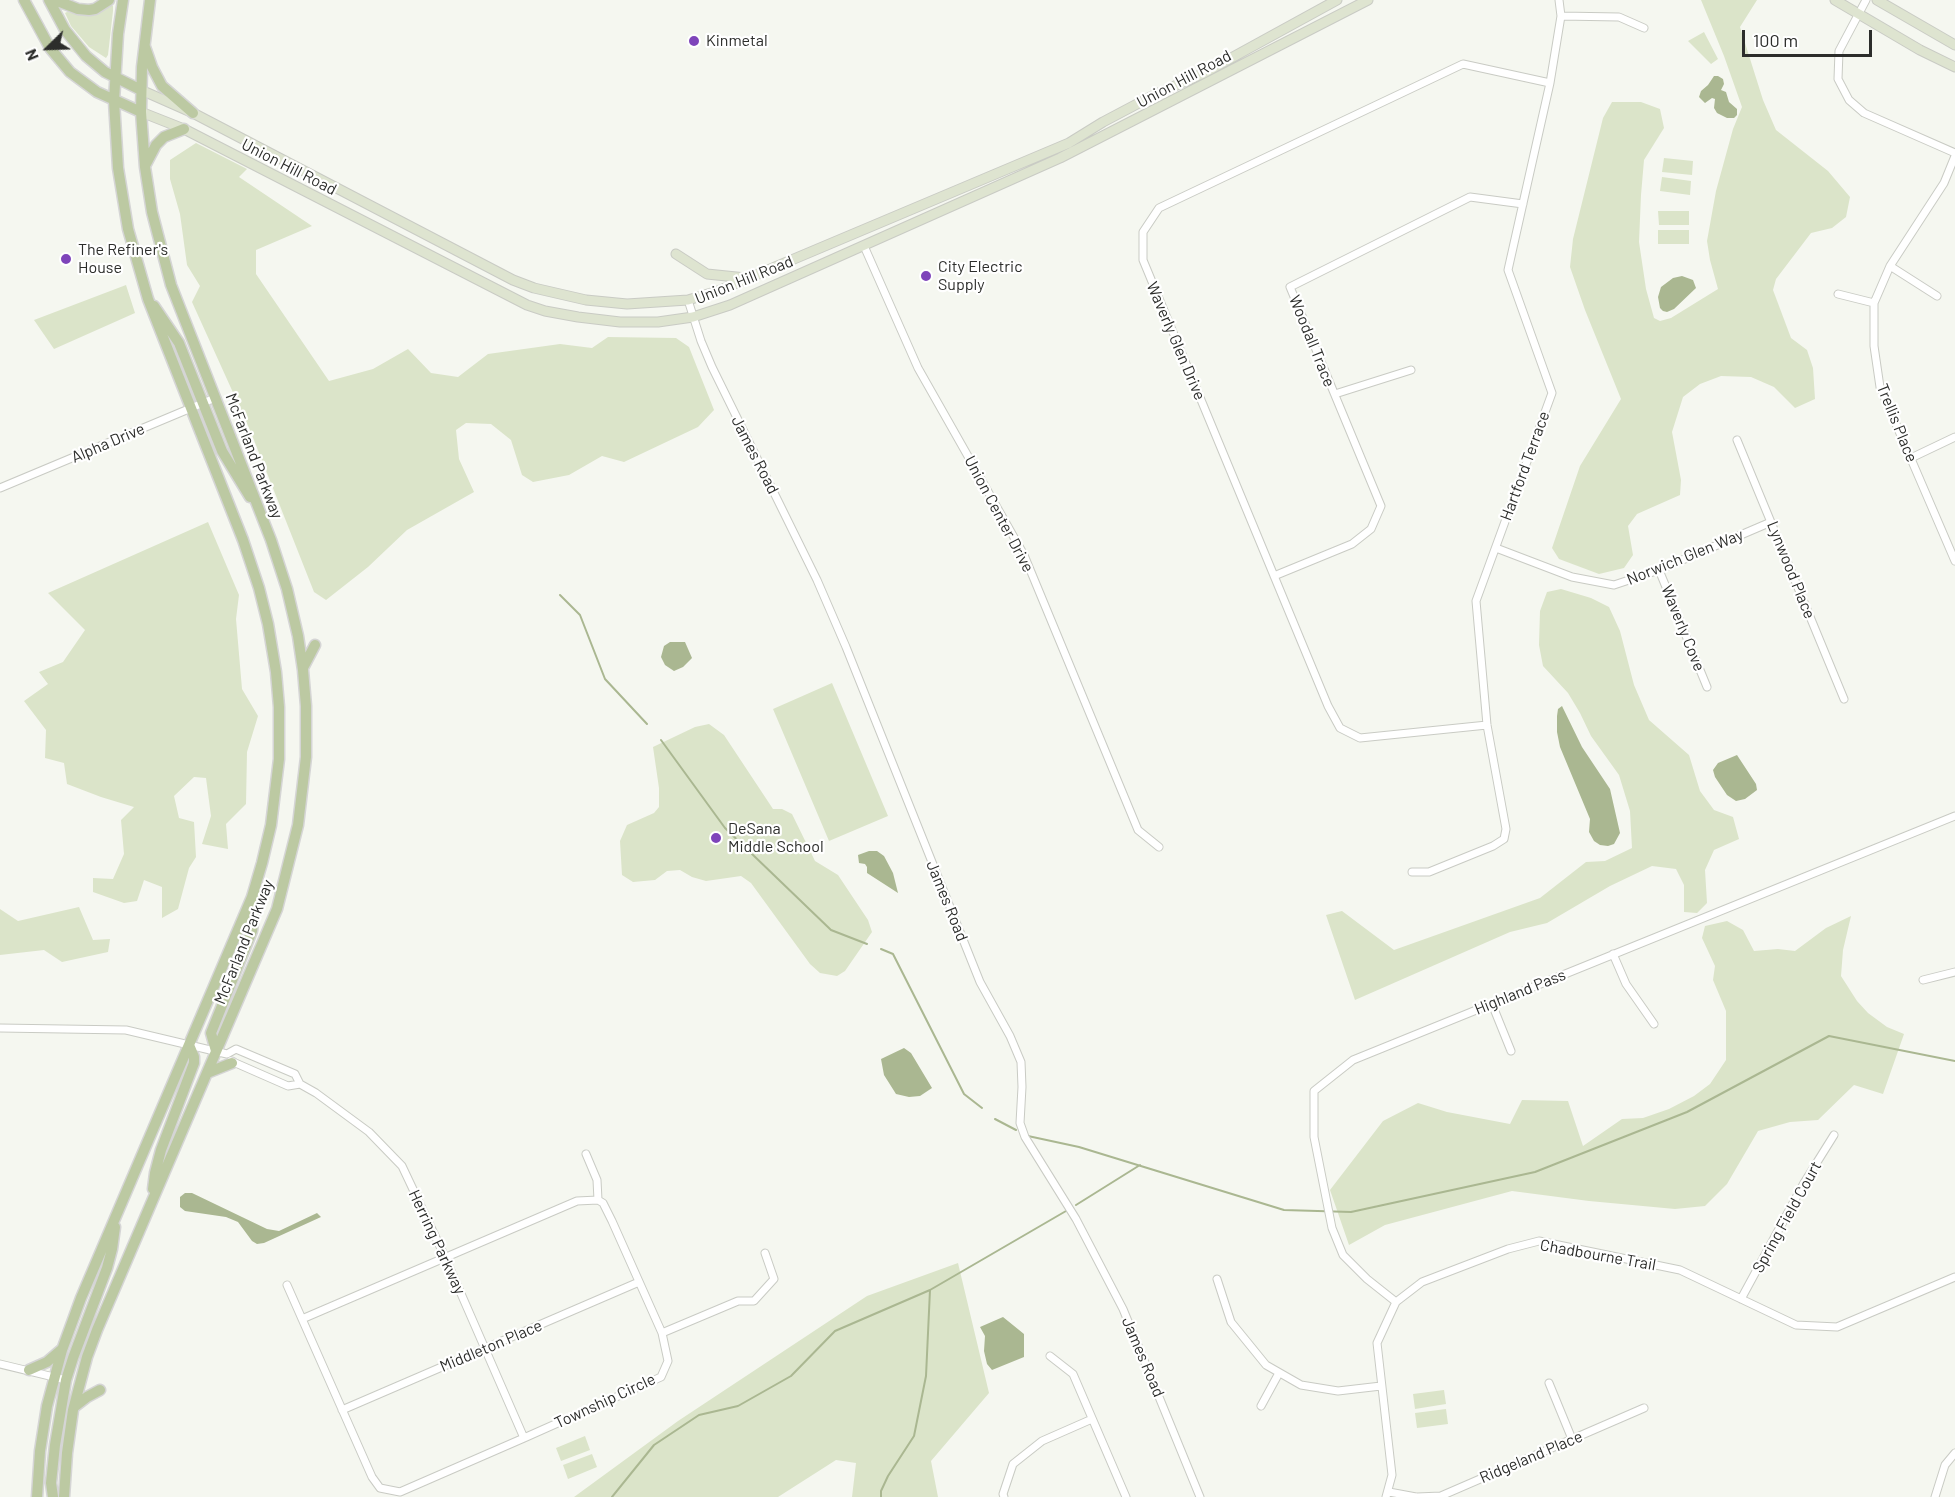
<!DOCTYPE html>
<html>
<head>
<meta charset="utf-8">
<style>
  body { margin:0 }
  #map { position:relative; width:1955px; height:1497px; overflow:hidden; background:#f5f7f0; font-family:Barlow,sans-serif }
  canvas { display:block }
  .north { position:absolute; left:18px; top:18px; width:60px; height:60px; -webkit-text-stroke:4px #fff; paint-order:stroke; rotate:247deg; font-size:16px; font-weight:700; line-height:24px; text-align:center; color:#2c2d2b }
  .north::after { content:''; display:block; margin:auto; width:21px; height:27px; background:#2c2d2b; clip-path:polygon(50% 0,100% 100%,50% 72%,0 100%) }
  .scale { position:absolute; left:1742px; top:30px; width:130px; height:27px; box-sizing:border-box; border:3px solid #2c2d2b; border-top:0; padding-left:8px; font-size:18px; line-height:21px; white-space:nowrap; color:#2c2d2b; -webkit-text-stroke:4px #fff; paint-order:stroke }
</style>
</head>
<body>
<div id="map">
<canvas width="1955" height="1497"></canvas>
<div class="north">N</div>
<div class="scale">100 m</div>
</div>
<script>
const c = document.querySelector('canvas').getContext('2d');
c.lineJoin = 'round';
function paint(path, color) {
  c.fillStyle = color;
  c.fill(path, 'evenodd');
}
function shape(rows) {
  const path = new Path2D();
  for (const r of rows) {
    path.moveTo(r[0], r[1]);
    for (let i = 2; i < r.length; i += 2) path.lineTo(r[i], r[i + 1]);
  }
  return path;
}
function strokePath(path, color, width, dash) {
  c.strokeStyle = color;
  c.lineWidth = width;
  c.lineCap = dash ? 'butt' : 'round';
  c.setLineDash(dash || []);
  c.stroke(path);
}
function drawText(font, color, halo, rows, align = 'center') {
  c.font = font + ' Barlow,sans-serif';
  c.lineWidth = 4.5;
  c.setLineDash([]);
  c.textBaseline = 'middle';
  c.strokeStyle = halo;
  c.fillStyle = color;
  for (const [text, x, y, turn = 0] of rows) {
    c.save();
    c.translate(x, y);
    c.rotate((+turn || 0) * Math.PI / 180);
    c.textAlign = isNaN(turn) ? turn : align;
    if (halo) c.strokeText(text, 0, 0);
    c.fillText(text, 0, 0);
    c.restore();
  }
}
const green = shape([
  [1701,0,1757,0,1740,27,1763,100,1776,130,1828,171,1850,197,1846,217,1832,228,1811,233,1776,279,1773,290,1791,338,1807,350,1813,368,1815,399,1795,408,1774,387,1751,377,1721,376,1700,384,1683,397,1672,432,1681,480,1680,495,1637,514,1628,526,1633,555,1624,568,1599,574,1559,559,1552,548,1580,466,1621,399,1585,310,1570,267,1573,239,1603,118,1612,102,1641,102,1660,109,1664,128,1644,160,1641,195,1639,242,1646,289,1654,318,1660,321,1671,318,1718,289,1710,260,1707,241,1716,191,1733,129,1742,107,1724,56],
  [112,5,113,6,113,11,108,55,106,58,89,47,71,26,65,13,67,12,90,14,103,10],
  [1704,32,1718,59,1711,64,1688,41],
  [196,143,247,169,239,177,312,226,256,250,256,274,329,381,373,369,408,349,431,373,458,377,488,354,560,344,592,348,608,337,676,338,689,347,714,410,698,427,624,462,602,456,569,475,533,482,522,475,511,440,491,424,466,423,456,430,459,459,474,492,407,530,368,567,326,600,314,592,250,430,192,302,200,286,187,265,180,214,170,179,170,160],
  [1664,158,1693,161,1692,175,1662,172],
  [1662,177,1691,181,1690,195,1660,191],
  [1658,211,1689,211,1689,225,1659,225],
  [1658,230,1689,230,1689,244,1658,244],
  [126,285,135,313,54,349,34,320],
  [208,522,239,595,236,619,242,689,258,716,247,752,246,804,226,824,228,849,202,844,211,816,206,778,194,777,174,796,179,818,194,822,196,857,189,868,178,909,162,918,162,887,144,880,137,901,124,903,93,892,93,878,113,879,124,854,121,820,134,807,101,797,67,784,64,763,45,758,46,730,24,701,48,684,39,672,63,662,85,630,48,593],
  [1561,589,1591,598,1609,607,1620,631,1634,685,1649,720,1689,755,1700,791,1714,810,1733,817,1739,839,1714,850,1705,870,1707,903,1697,913,1684,912,1684,885,1676,869,1652,866,1610,886,1547,923,1510,932,1355,1000,1326,915,1342,911,1394,950,1540,898,1586,862,1605,861,1632,848,1630,811,1619,775,1591,736,1580,713,1568,693,1543,666,1539,645,1540,611,1547,592],
  [832,683,888,816,829,841,773,709],
  [709,724,724,735,773,809,782,809,792,814,815,861,838,875,868,920,872,932,845,971,837,976,820,973,810,964,751,883,741,876,706,881,692,877,680,870,667,871,655,880,633,882,622,875,620,841,627,825,654,813,659,807,659,788,653,747,695,727],
  [79,907,93,940,110,939,108,952,62,962,44,950,0,955,0,909,18,921],
  [1851,916,1843,950,1841,976,1857,1001,1868,1013,1887,1027,1904,1034,1883,1094,1854,1085,1818,1120,1790,1122,1758,1131,1727,1184,1705,1206,1675,1209,1589,1201,1512,1191,1385,1225,1349,1245,1330,1190,1383,1121,1418,1103,1447,1112,1510,1124,1522,1100,1568,1101,1583,1146,1622,1119,1643,1118,1669,1109,1694,1096,1710,1084,1726,1060,1726,1011,1713,980,1715,966,1702,938,1705,926,1727,921,1743,930,1754,951,1778,949,1795,951,1826,928],
  [958,1263,989,1393,931,1461,938,1497,852,1497,856,1463,836,1460,778,1497,574,1497,678,1421,867,1296],
  [1444,1390,1446,1404,1415,1409,1413,1394],
  [1446,1409,1448,1424,1417,1428,1415,1413],
  [585,1436,590,1450,561,1461,556,1448],
  [592,1454,597,1467,568,1479,563,1465]
]);
const water = shape([
  [1714,76,1718,76,1723,79,1724,84,1721,90,1726,92,1729,102,1737,109,1737,115,1734,118,1727,118,1717,113,1714,108,1715,99,1712,98,1705,103,1699,97,1701,91,1708,85],
  [1682,276,1693,280,1696,288,1674,309,1667,312,1663,311,1660,308,1658,297,1661,287,1673,278],
  [670,642,685,642,692,658,683,667,674,671,665,665,661,657,664,646],
  [1562,706,1582,747,1610,789,1620,833,1614,844,1608,846,1600,845,1594,841,1589,832,1590,819,1560,747,1557,732,1557,716,1558,709],
  [1737,755,1756,784,1757,790,1745,799,1736,801,1727,795,1715,777,1713,770,1718,763],
  [869,851,877,851,884,856,893,873,898,893,867,873,867,867,865,864,859,863,858,855],
  [904,1048,911,1053,932,1088,920,1096,909,1097,896,1094,884,1075,881,1059],
  [185,1193,192,1193,267,1229,279,1231,317,1213,321,1217,264,1243,257,1244,252,1241,238,1222,226,1217,185,1211,180,1207,180,1197],
  [1003,1317,1024,1334,1024,1357,992,1370,987,1364,984,1351,985,1336,980,1327]
]);
const stream = shape([
  [560,595,580,615,605,679,647,724],
  [661,740,725,828,831,930,867,944],
  [881,949,893,954,964,1094,982,1108],
  [995,1119,1016,1130],
  [1028,1136,1079,1147,1284,1210,1351,1212,1535,1172,1687,1112,1829,1036,1955,1061],
  [1076,1205,1140,1165],
  [612,1497,654,1445,699,1415,738,1406,791,1376,835,1331,930,1290,1066,1211],
  [881,1497,881,1491,888,1476,914,1436,926,1376,930,1290]
]);
const street = shape([
  [1866,0,1839,51,1838,79,1849,100,1864,113,1955,153],
  [1561,16,1619,17,1644,28],
  [1955,156,1944,183,1890,266,1874,303,1874,346,1880,387,1955,561],
  [864,246,918,368,1024,555,1138,830,1159,847],
  [1890,266,1937,296],
  [1838,294,1874,303],
  [688,300,701,341,712,367,817,580,846,647,980,982,1010,1036,1021,1062,1022,1087,1020,1123,1025,1137,1076,1219,1123,1309,1200,1497],
  [1335,394,1411,370],
  [1737,440,1844,699],
  [1911,458,1955,437],
  [0,488,215,398],
  [1496,548,1572,577,1614,585,1659,570,1771,522],
  [1659,570,1707,687],
  [1274,576,1352,544,1371,529,1381,506,1290,287,1470,197,1523,204],
  [1487,725,1360,738,1340,728,1328,706,1143,260,1143,232,1159,208,1463,64,1550,83],
  [1412,872,1429,872,1493,846,1504,839,1506,829,1487,725,1476,601,1552,393,1508,270,1550,83,1561,16,1559,0],
  [1613,954,1626,984,1654,1024],
  [1923,980,1955,972],
  [1492,1004,1511,1051],
  [0,1028,126,1030,227,1054,236,1049,295,1074,300,1084,316,1093,369,1132,402,1166,445,1257,524,1438],
  [231,1061,288,1086,300,1084],
  [586,1154,597,1180,598,1200],
  [1217,1279,1231,1322,1266,1365,1301,1385,1338,1391,1381,1386],
  [287,1285,372,1477,380,1488,400,1492,524,1438,661,1377,668,1361,662,1333,612,1221,603,1203,598,1200,577,1201,302,1319],
  [1741,1299,1804,1183,1834,1135],
  [1396,1302,1367,1279,1343,1255,1332,1228,1314,1137,1314,1091,1353,1060,1955,816],
  [662,1333,738,1301,754,1301,774,1279,765,1253],
  [1050,1356,1073,1374,1126,1497],
  [0,1364,66,1380],
  [1549,1383,1572,1439],
  [1261,1406,1279,1373],
  [342,1410,639,1282],
  [1389,1492,1416,1497],
  [1004,1497,1003,1494,1013,1464,1042,1441,1092,1419],
  [1386,1497,1392,1475,1377,1343,1396,1302,1422,1282,1508,1249,1539,1241,1680,1270,1796,1325,1837,1327,1955,1277],
  [1417,1497,1441,1496,1644,1408],
  [1935,1497,1945,1465,1955,1453]
]);
const secondary = shape([
  [1835,0,1920,50,1955,67],
  [1877,0,1955,45],
  [141,90,193,113,513,280,534,288,586,300,627,304,688,300,718,291,1069,143,1103,122,1154,95,1202,74,1337,0],
  [141,112,184,129,527,305,545,311,578,317,620,322,658,322,693,317,730,305,1060,158,1368,0],
  [676,254,707,274,746,278]
]);
const primary = shape([
  [24,0,50,48,70,72,97,92,141,112],
  [49,0,65,30,86,56,105,72,141,90],
  [55,0,78,9,89,10,95,9,109,0],
  [145,47,152,67,162,86,193,113],
  [146,164,156,145,164,137,184,129],
  [154,306,179,343,222,451,250,497],
  [304,666,315,645],
  [216,1051,211,1033,252,931,257,894],
  [207,1073,232,1063],
  [153,1189,155,1173,161,1150,194,1063,194,1057,189,1045],
  [29,1370,47,1362,61,1350],
  [66,1380,73,1358,107,1268,112,1249,115,1227],
  [74,1407,87,1397,100,1390],
  [37,1497,40,1451,47,1406,62,1350,81,1298,252,897,262,863,271,825,279,759,279,707,276,672,268,624,259,588,243,540,148,299,128,229,118,168,114,101,118,34,123,0],
  [53,1497,51,1483,55,1445,66,1380],
  [64,1497,67,1453,73,1410,87,1357,97,1330,277,909,298,825,306,757,306,706,303,670,298,636,287,589,271,540,171,285,152,212,145,167,141,112,142,67,150,0]
]);
const markers = [
  [694,41,6,"#7e44ba"],
  [66,259,6,"#7e44ba"],
  [926,276,6,"#7e44ba"],
  [716,838,6,"#7e44ba"]
];
const poiNames = [
  ["Kinmetal",706,41],
  ["The Refiner's",78,250],
  ["House",78,268],
  ["City Electric",938,267],
  ["Supply",938,285],
  ["DeSana",728,829],
  ["Middle School",728,847]
];
const streetNames = [
  ["Union Hill Road",1184,79,-28],
  ["Union Hill Road",289,167,27],
  ["Union Hill Road",744,280,-22],
  ["Waverly Glen Drive",1176,341,67],
  ["Woodall Trace",1312,341,68],
  ["Trellis Place",1897,423,68],
  ["Alpha Drive",108,443,-23],
  ["James Road",755,455,63],
  ["McFarland Parkway",254,456,69],
  ["Hartford Terrace",1525,466,-70],
  ["Union Center Drive",999,514,62],
  ["Norwich Glen Way",1685,557,-22],
  ["Lynwood Place",1791,570,68],
  ["Waverly Cove",1683,628,68],
  ["James Road",947,901,68],
  ["McFarland Parkway",244,942,-68],
  ["Highland Pass",1520,992,-22],
  ["Spring Field Court",1787,1217,-61],
  ["Herring Parkway",437,1242,65],
  ["Chadbourne Trail",1598,1255,10],
  ["Middleton Place",491,1346,-23],
  ["James Road",1143,1357,67],
  ["Township Circle",605,1401,-25],
  ["Ridgeland Place",1531,1457,-23]
];
paint(green, '#dbe4c9');
paint(water, '#aab791');
strokePath(stream, '#aab791', 2);
strokePath(street, '#c9cbc4', 9);
strokePath(secondary, '#c9cbc4', 11);
strokePath(primary, '#d5d5d5', 13);
strokePath(street, '#fff', 7);
strokePath(secondary, '#dee4d0', 9);
strokePath(primary, '#bcc9a2', 10);
for (const [x, y, r, color] of markers) {
  const dot = new Path2D();
  dot.arc(x, y, r, 0, 2 * Math.PI);
  c.fillStyle = color;
  c.fill(dot);
  strokePath(dot, '#fff', 2);
}
drawText('16px', '#2c2d2b', '#fff', poiNames, 'left');
drawText('16px', '#2c2d2b', '#fff', streetNames);
</script>
</body>
</html>
